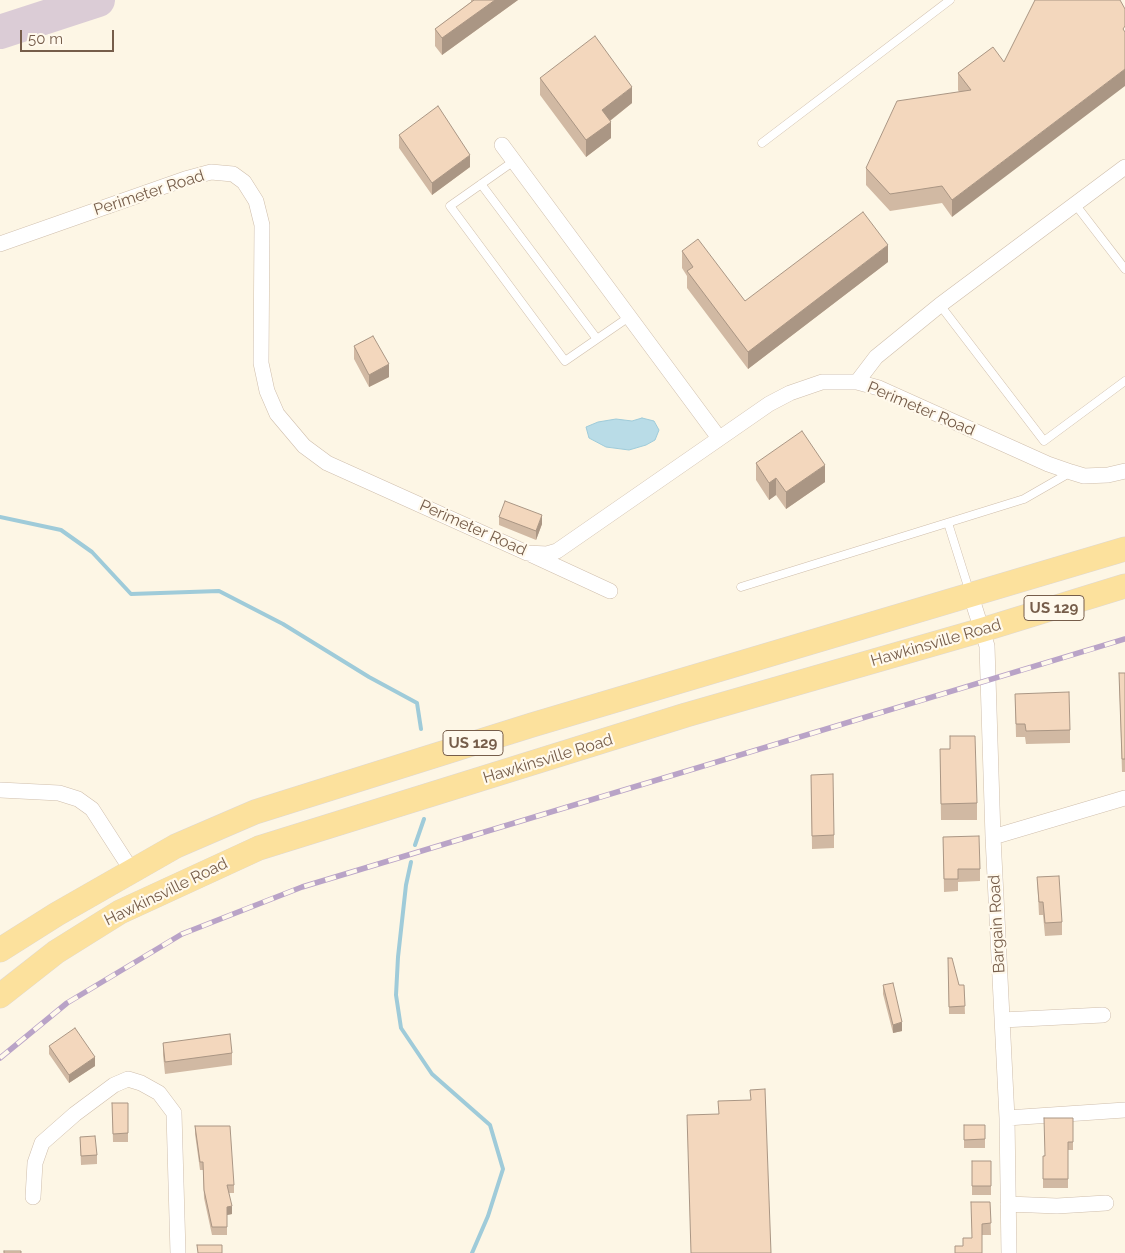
<!DOCTYPE html>
<html>
<head>
<meta charset="utf-8">
<style>
  body { margin:0 }
  #map { position:relative; width:1125px; height:1253px; overflow:hidden; background:#fdf6e5; font-family:Raleway,sans-serif }
  canvas { display:block }
  .scale { position:absolute; left:20px; top:30px; width:94px; height:22px; box-sizing:border-box; border:2px solid #765d4a; border-top:0; padding-left:6px; font-size:15px; line-height:18px; white-space:nowrap; color:#765d4a; -webkit-text-stroke:4px #fff9ec; paint-order:stroke }
</style>
</head>
<body>
<div id="map">
<canvas width="1125" height="1253"></canvas>
<div class="scale">50 m</div>
</div>
<script>
const c = document.querySelector('canvas').getContext('2d');
c.lineJoin = 'round';
function paint(path, color) {
  c.fillStyle = color;
  c.fill(path, 'evenodd');
}
function shape(rows) {
  const path = new Path2D();
  for (const r of rows) {
    path.moveTo(r[0], r[1]);
    for (let i = 2; i < r.length; i += 2) path.lineTo(r[i], r[i + 1]);
  }
  return path;
}
function strokePath(path, color, width, dash) {
  c.strokeStyle = color;
  c.lineWidth = width;
  c.lineCap = dash ? 'butt' : 'round';
  c.setLineDash(dash || []);
  c.stroke(path);
}
function drawText(font, color, halo, rows, align = 'center') {
  c.font = font + ' Raleway,sans-serif';
  c.lineWidth = 4.5;
  c.setLineDash([]);
  c.textBaseline = 'middle';
  c.strokeStyle = halo;
  c.fillStyle = color;
  for (const [text, x, y, turn = 0] of rows) {
    c.save();
    c.translate(x, y);
    c.rotate((+turn || 0) * Math.PI / 180);
    c.textAlign = isNaN(turn) ? turn : align;
    if (halo) c.strokeText(text, 0, 0);
    c.fillText(text, 0, 0);
    c.restore();
  }
}
const water = shape([
  [642,418,654,421,659,430,655,440,646,445,629,450,606,447,589,438,586,427,598,422,616,419,632,421,642,418]
]);
const stream = shape([
  [0,517,61,530,92,552,131,594,219,591,283,624,369,677,417,703,421,729],
  [415,845,424,819],
  [411,862,406,885,398,957,396,995,401,1028,432,1074,490,1125,503,1169,488,1216,472,1253]
]);
const taxiway = shape([
  [0,32,98,0]
]);
const service = shape([
  [762,143,950,0],
  [514,161,450,206,565,361,629,317],
  [481,184,597,339],
  [1075,204,1125,269],
  [940,305,1044,441,1125,381],
  [948,523,970,593],
  [741,587,1024,499,1071,472]
]);
const minor = shape([
  [502,145,719,438],
  [0,244,185,179,211,172,233,174,244,182,256,201,262,225,261,363,267,391,277,414,304,446,327,463,527,553,547,554,557,551,769,404,790,393,822,382,857,382,879,388,1048,464,1071,472,1084,476,1108,475,1125,471],
  [857,382,876,357,940,305,1125,167],
  [532,555,610,591],
  [971,596,987,646,993,837,1007,1118,1009,1253],
  [0,790,59,793,78,799,92,809,132,871],
  [993,837,1125,798],
  [1002,1020,1103,1015],
  [1007,1118,1125,1110],
  [33,1197,35,1163,42,1143,75,1114,114,1085,128,1079,141,1083,159,1093,174,1113,178,1253],
  [1008,1204,1057,1206,1106,1203]
]);
const primary = shape([
  [0,950,57,914,176,846,255,812,532,725,1125,549],
  [0,996,56,952,120,912,259,848,686,715,982,630,1125,586]
]);
const rail = shape([
  [0,1058,67,1003,182,934,302,887,1125,639]
]);
const wall = shape([
  [471,0,518,0,442,55,435,46,435,29,471,2],
  [993,47,952,217,942,203,890,211,866,185,866,168,959,92,958,90,958,73],
  [540,78,632,103,610,121,611,138,586,157,540,95],
  [399,135,470,167,432,195,399,148],
  [682,251,745,301,888,262,748,369,687,288,687,276,682,268],
  [354,346,389,377,369,387,354,359],
  [756,463,825,482,786,509,776,495,769,500,756,480],
  [499,517,542,524,536,540,499,525],
  [1119,673,1125,673,1125,772,1122,772],
  [1015,694,1070,730,1070,743,1026,744,1025,737,1016,737],
  [950,736,977,803,977,820,941,820,940,749,950,749],
  [811,775,834,835,834,848,812,849],
  [943,837,980,869,980,881,958,882,958,891,944,892],
  [1037,877,1062,922,1062,935,1045,936,1043,915,1039,915],
  [948,958,959,985,964,985,965,1014,949,1014],
  [883,985,902,1031,893,1033,883,994],
  [163,1043,232,1053,232,1065,165,1074,163,1055],
  [49,1046,95,1066,69,1083,49,1054],
  [112,1103,128,1103,128,1142,113,1142],
  [1073,1118,1073,1150,1068,1150,1068,1188,1043,1188,1043,1156,1044,1156],
  [964,1125,985,1125,985,1148,964,1148],
  [195,1126,234,1185,234,1193,229,1193,232,1214,227,1215,227,1235,212,1235,204,1198,203,1170,200,1170,195,1134],
  [80,1137,97,1155,97,1164,81,1165],
  [972,1161,991,1161,991,1195,972,1195],
  [990,1202,991,1235,982,1235,963,1246,972,1238]
]);
const shadedWall = shape([
  [495,0,518,0,442,55,442,38],
  [1125,69,1125,86,952,217,952,200],
  [632,87,632,103,602,127,602,110],
  [611,122,611,138,586,157,586,140],
  [470,155,470,167,432,195,432,183],
  [888,245,888,262,748,369,748,352],
  [389,364,389,377,369,387,369,375],
  [825,465,825,482,786,509,786,492],
  [776,478,776,495,769,500,769,483],
  [542,515,542,524,536,540,536,531],
  [902,1022,902,1031,893,1033,893,1025],
  [95,1057,95,1066,69,1083,69,1075],
  [232,1206,232,1214,227,1215,227,1207]
]);
const building = shape([
  [474,0,495,0,442,38,435,29,474,0],
  [1035,0,1120,0,1125,9,1125,26,1123,29,1125,32,1125,69,952,200,942,186,890,194,866,168,897,101,971,90,958,73,993,47,1004,62,1035,0],
  [595,36,632,87,602,110,611,122,586,140,540,78,595,36],
  [438,106,470,155,432,183,399,135,438,106],
  [863,212,888,245,748,352,687,271,693,267,682,251,698,239,745,301,863,212],
  [373,336,389,364,369,375,354,346,373,336],
  [802,431,825,465,786,492,776,478,769,483,756,463,802,431],
  [505,501,542,515,536,531,499,517,505,501],
  [1119,673,1125,673,1125,759,1122,759,1119,673],
  [1069,692,1070,730,1026,731,1025,724,1016,724,1015,694,1069,692],
  [950,736,975,736,977,803,941,804,940,749,950,749,950,736],
  [833,774,834,835,812,836,811,775,833,774],
  [979,836,980,869,958,869,958,879,944,879,943,837,979,836],
  [1059,876,1062,922,1045,923,1043,902,1039,902,1037,877,1059,876],
  [948,958,952,958,959,985,964,985,965,1006,949,1007,948,958],
  [893,983,902,1022,893,1025,883,985,893,983],
  [75,1028,95,1057,69,1075,49,1046,75,1028],
  [230,1034,232,1053,165,1062,163,1043,230,1034],
  [765,1089,771,1253,691,1253,687,1115,719,1114,718,1101,751,1100,750,1090,765,1089],
  [112,1103,128,1103,128,1133,113,1134,112,1103],
  [1044,1118,1073,1118,1073,1142,1068,1142,1068,1179,1043,1179,1043,1156,1045,1156,1044,1118],
  [964,1125,985,1125,985,1139,964,1140,964,1125],
  [195,1126,230,1126,234,1185,227,1185,232,1206,227,1207,227,1227,212,1227,204,1190,203,1162,200,1162,195,1126],
  [95,1136,97,1155,81,1156,80,1137,95,1136],
  [972,1161,991,1161,991,1186,972,1186,972,1161],
  [971,1202,990,1202,991,1223,982,1224,982,1253,955,1253,955,1246,963,1246,963,1238,972,1238,971,1202],
  [197,1245,222,1245,222,1253,198,1253,197,1245],
  [4,1251,21,1251,21,1253,4,1253,4,1251]
]);
const shields = [
  [1054,608,60],
  [473,743,60]
];
const shieldNames = [
  ["US 129",1054,608],
  ["US 129",473,743]
];
const streetNames = [
  ["Perimeter Road",149,193,-18],
  ["Perimeter Road",921,409,23],
  ["Perimeter Road",473,528,24],
  ["Hawkinsville Road",936,643,-16],
  ["Hawkinsville Road",548,759,-17],
  ["Hawkinsville Road",166,892,-26],
  ["Bargain Road",997,924,-93]
];
paint(water, '#b9dce7');
strokePath(water, '#9fcbd9', 1);
strokePath(stream, '#9fcbd9', 4);
strokePath(taxiway, '#dbccd6', 34);
strokePath(service, '#cfbeac', 9);
strokePath(minor, '#cfbeac', 16);
strokePath(primary, '#ded8d4', 25);
strokePath(service, '#fff', 8);
strokePath(minor, '#fff', 15);
strokePath(primary, '#fce19d', 24);
strokePath(rail, '#b9a3c7', 5.5);
strokePath(rail, '#fff9ec', 4, [11]);
paint(wall, '#d1b9a3');
paint(shadedWall, '#aa9684');
paint(building, '#f3d7bd');
strokePath(building, '#aa9684', 1);
for (const [x, y, w] of shields) {
  const box = new Path2D();
  box.roundRect(x - w / 2, y - 12.5, w, 25, 4);
  c.fillStyle = '#fff9ec';
  c.fill(box);
  strokePath(box, '#765d4a', 1);
}
drawText('bold 15px', '#765d4a', null, shieldNames);
drawText('16px', '#765d4a', '#fff9ec', streetNames);
</script>
</body>
</html>
